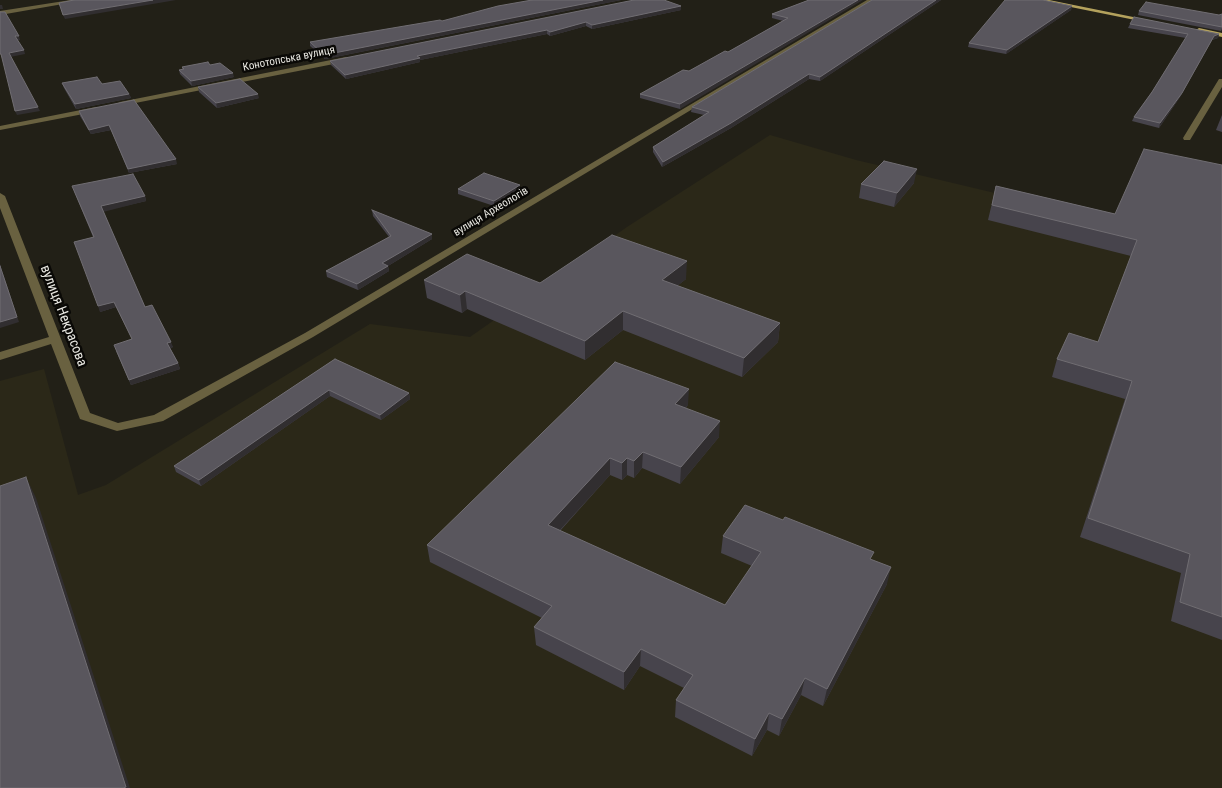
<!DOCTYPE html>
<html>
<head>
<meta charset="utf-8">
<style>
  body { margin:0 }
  canvas { display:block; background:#222017 }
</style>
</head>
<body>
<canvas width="1222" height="788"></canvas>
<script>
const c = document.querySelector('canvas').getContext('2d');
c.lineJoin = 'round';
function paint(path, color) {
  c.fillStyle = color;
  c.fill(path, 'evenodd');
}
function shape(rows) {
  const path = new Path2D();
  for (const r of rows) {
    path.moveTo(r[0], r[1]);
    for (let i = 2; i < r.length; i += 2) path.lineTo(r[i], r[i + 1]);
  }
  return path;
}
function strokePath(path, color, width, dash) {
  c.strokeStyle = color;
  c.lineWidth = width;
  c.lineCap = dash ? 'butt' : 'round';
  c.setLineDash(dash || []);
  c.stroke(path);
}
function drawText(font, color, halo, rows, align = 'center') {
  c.font = font + ' "Roboto Condensed",sans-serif';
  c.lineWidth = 5;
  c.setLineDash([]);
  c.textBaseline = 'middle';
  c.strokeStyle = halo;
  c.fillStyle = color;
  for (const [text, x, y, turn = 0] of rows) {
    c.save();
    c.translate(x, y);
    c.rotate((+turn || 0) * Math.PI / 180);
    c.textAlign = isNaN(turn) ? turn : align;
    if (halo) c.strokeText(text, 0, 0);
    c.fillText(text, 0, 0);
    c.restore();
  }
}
const built = shape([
  [770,135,856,160,1222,247,1222,788,0,788,0,381,44,369,78,495,106,485,370,324,470,337,627,227]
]);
const street = shape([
  [71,0,86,0,0,15,0,11,71,0],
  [867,0,874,0,313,337,163,421,117,431,80,419,51,344,0,360,0,352,49,337,0,208,0,193,5,196,90,413,118,423,154,415,305,333,867,0],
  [346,57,350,59,349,61,120,106,116,104,120,102,346,57],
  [1219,79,1222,79,1222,87,1190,140,1184,140,1183,138,1219,79],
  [96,107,99,107,99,111,0,130,0,126,96,107]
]);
const primary = shape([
  [1036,0,1049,0,1153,21,1150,23,1036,0],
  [1199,28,1222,33,1222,37,1197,31,1196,30,1199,28]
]);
const wall = shape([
  [532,0,621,0,325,59,310,46,310,42,442,21],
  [809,0,680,109,640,98,640,94,689,71,728,52,783,21,772,18,772,14],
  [872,0,941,0,820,81,809,79,731,128,662,167,653,152,653,147,704,115,691,112,692,107],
  [681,6,681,10,592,29,586,26,550,36,547,34,420,60,420,62,346,79,331,65,330,61],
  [1072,6,1071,10,1006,54,968,47,969,43],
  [1139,11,1219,15,1222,14,1222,29,1221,31,1138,15],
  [1130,24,1219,34,1218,38,1212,40,1180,97,1159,128,1132,121,1134,117,1152,92,1186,38,1128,28],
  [210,65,234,77,192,86,180,74,179,70,182,70,182,67],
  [62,83,102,84,129,94,131,98,76,109,64,88],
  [198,87,259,98,217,108,199,92],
  [79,111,177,164,129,173,111,130,91,134,80,116],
  [1222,115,1222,132,1216,130],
  [1222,165,1222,640,1171,621,1181,573,1080,537,1125,399,1052,377,1057,359,1098,342,1131,256,988,220,996,186,1115,214],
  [914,183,894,207,859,198,861,184],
  [520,185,520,190,494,206,458,194,458,189],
  [74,191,145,196,146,201,103,211,145,307,173,347,170,348,178,363,180,369,131,385,116,351,132,339,116,307,100,312,93,237],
  [372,210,432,234,432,239,388,266,389,271,358,290,327,277,326,271,389,237,373,216],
  [686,279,677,286,780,323,778,342,742,377,623,330,585,360,467,309,462,313,427,298,424,280,540,283],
  [335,359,409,393,410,399,381,420,330,396,201,486,176,472,174,466],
  [688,405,686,408,719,437,680,484,642,468,634,478,627,475,622,480,610,475,560,531,725,605,752,566,721,553,723,536,872,560,887,584,823,706,801,695,779,736,767,730,752,756,675,717,676,700,684,688,640,666,624,690,536,645,534,627,542,618,430,562,427,545]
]);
const shadedWall = shape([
  [153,0,176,0,65,19,63,15],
  [603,0,621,0,325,59,324,55],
  [858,0,863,0,680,109,680,104],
  [936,0,941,0,820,81,820,77],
  [0,5,2,5,3,9,0,9],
  [681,6,681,10,592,29,592,25],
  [1072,6,1071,10,1006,54,1007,50],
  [586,22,586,26,550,36,550,32],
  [547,30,547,34,420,60,420,62,346,79,345,75,417,56],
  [1219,34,1218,38,1212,40,1180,97,1159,128,1160,123,1214,36],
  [15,36,19,36,20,40,17,40],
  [24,50,25,54,10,57,9,53],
  [233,73,234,77,192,86,191,81],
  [809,74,809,79,731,128,662,167,663,162],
  [129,94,131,98,76,109,75,104],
  [258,94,259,98,217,108,216,103],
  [38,107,40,111,17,115,15,111],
  [109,125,111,130,91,134,89,130],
  [176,159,177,164,129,173,128,169],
  [917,169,914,183,894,207,897,193],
  [520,185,520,190,494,206,494,201],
  [145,196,146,201,103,212,101,206],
  [432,234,432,239,383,269,382,263],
  [687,261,686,279,662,298,662,280],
  [0,264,19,322,0,328],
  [388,266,389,271,358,290,357,284],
  [465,291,467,309,462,313,460,295],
  [114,302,116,307,100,312,98,306],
  [623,311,623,330,585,360,585,341],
  [780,323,778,342,742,377,744,358],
  [171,342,173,347,169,349,167,343],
  [178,363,180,369,131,385,129,380],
  [689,389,688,405,675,420,675,404],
  [329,390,330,396,201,486,199,480],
  [409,393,410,399,381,420,380,415],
  [720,421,719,437,680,484,681,467],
  [643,452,642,468,634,478,634,461],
  [610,458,610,475,549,542,548,525],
  [627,458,627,475,622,480,622,463],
  [26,477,36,498,130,788,123,788],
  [891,567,887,584,823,706,827,689],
  [641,649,640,666,624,690,624,672],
  [805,678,801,695,779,736,782,719],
  [769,713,767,730,752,756,755,739]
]);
const building = shape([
  [74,0,153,0,63,15,59,3,74,0],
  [532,0,603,0,324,55,310,42,440,20,442,21,498,6,532,0],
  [634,0,664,0,681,6,592,25,586,22,550,32,547,30,417,56,420,58,345,75,330,61,634,0],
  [809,0,858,0,680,104,640,94,683,70,689,71,725,51,728,52,788,18,772,14,809,0],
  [872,0,936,0,820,77,809,74,731,123,663,162,653,147,709,112,692,107,872,0],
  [1005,0,1043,0,1072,6,1007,50,969,43,1005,0],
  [1146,2,1219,15,1222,14,1222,27,1139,11,1146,2],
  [0,12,5,12,19,36,15,36,24,50,9,53,38,107,15,111,1,54,0,54,0,12],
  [1134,17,1219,34,1214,36,1182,93,1160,123,1134,117,1152,92,1188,34,1130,24,1134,17],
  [208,62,210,65,220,63,233,73,191,81,179,70,184,69,182,67,208,62],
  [97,77,102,84,120,81,129,94,75,104,62,83,97,77],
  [240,79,258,94,216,103,198,87,240,79],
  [134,100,176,159,128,169,109,125,89,130,79,111,134,100],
  [1144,149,1222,165,1222,617,1180,602,1190,554,1088,518,1132,381,1057,359,1069,333,1098,342,1137,240,992,205,996,186,1115,214,1144,149],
  [884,161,917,169,897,193,861,184,884,161],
  [484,173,520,185,494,201,458,189,484,173],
  [133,174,145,196,101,206,145,307,152,305,171,342,167,343,178,363,129,380,114,345,132,339,114,302,98,306,74,242,94,237,72,186,133,174],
  [372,210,432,234,382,263,388,266,357,284,326,271,391,236,372,210],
  [612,235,687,261,662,280,780,323,744,358,623,311,585,341,465,291,460,295,424,280,467,254,540,283,612,235],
  [0,266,17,317,0,322,0,266],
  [335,359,409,393,380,415,329,390,199,480,174,466,335,359],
  [615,362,689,389,675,404,720,421,681,467,643,452,634,461,627,458,622,463,610,458,548,525,725,605,761,552,723,536,745,505,783,520,785,517,874,552,870,559,891,567,827,689,805,678,782,719,769,713,755,739,676,700,693,675,641,649,624,672,534,627,552,606,427,545,615,362],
  [26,477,126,787,123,788,0,788,0,486,26,477]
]);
const farStreetnames = [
  ["Конотопська вулиця",289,59,-11],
  ["вулиця Археологів",491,212,-31]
];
const streetNames = [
  ["вулиця Некрасова",63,316,69]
];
paint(built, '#2b2818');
paint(street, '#696140');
paint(primary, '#b4a25d');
paint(wall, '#47444c');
paint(shadedWall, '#312e30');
paint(building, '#59565d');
strokePath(building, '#706d72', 1);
drawText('11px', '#eae9e3', '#0a0906', farStreetnames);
drawText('14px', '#eae9e3', '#0a0906', streetNames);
</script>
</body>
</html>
